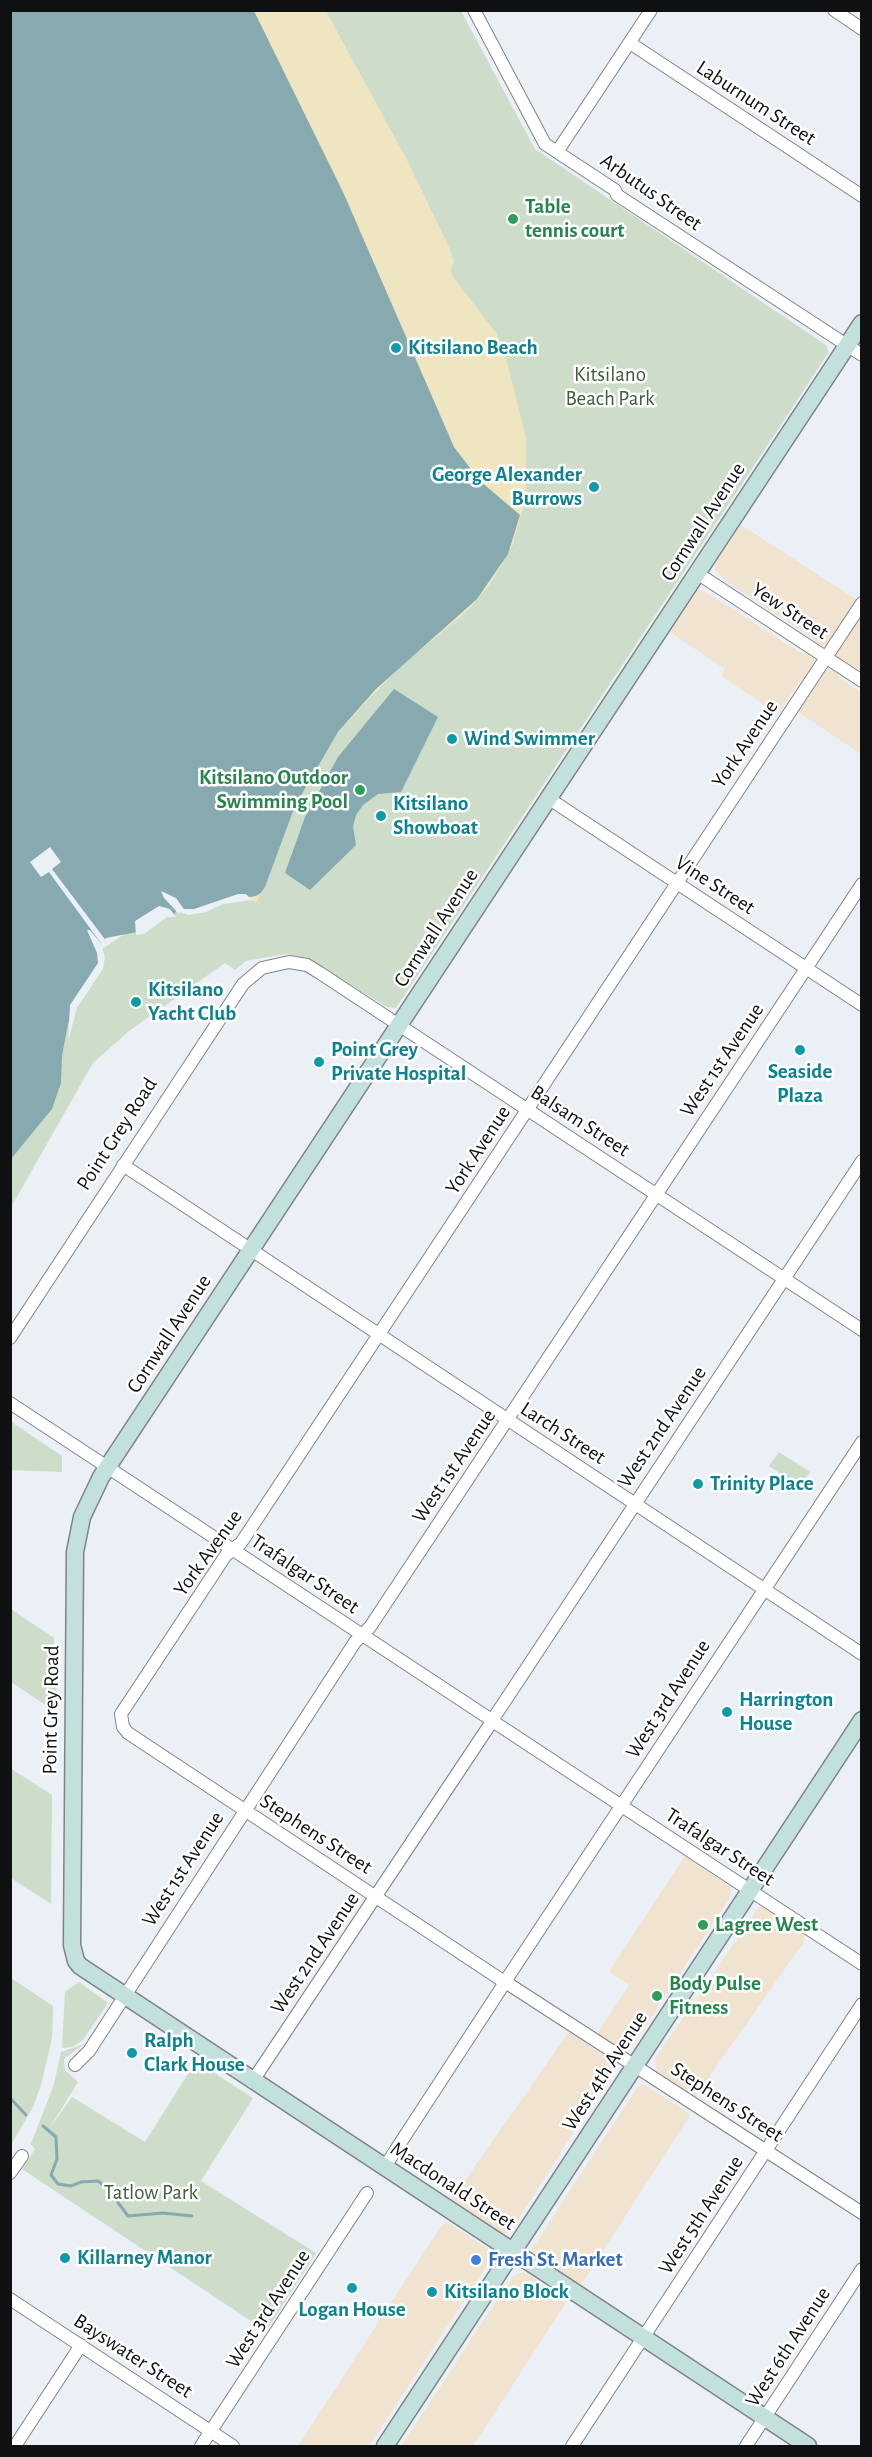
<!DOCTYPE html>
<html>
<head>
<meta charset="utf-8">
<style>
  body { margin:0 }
  #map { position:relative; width:872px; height:2457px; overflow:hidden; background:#ebeff6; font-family:"Alegreya Sans",sans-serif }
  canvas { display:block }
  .frame { position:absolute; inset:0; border:12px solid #0e1012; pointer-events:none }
</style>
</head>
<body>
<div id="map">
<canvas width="872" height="2457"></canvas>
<div class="frame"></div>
</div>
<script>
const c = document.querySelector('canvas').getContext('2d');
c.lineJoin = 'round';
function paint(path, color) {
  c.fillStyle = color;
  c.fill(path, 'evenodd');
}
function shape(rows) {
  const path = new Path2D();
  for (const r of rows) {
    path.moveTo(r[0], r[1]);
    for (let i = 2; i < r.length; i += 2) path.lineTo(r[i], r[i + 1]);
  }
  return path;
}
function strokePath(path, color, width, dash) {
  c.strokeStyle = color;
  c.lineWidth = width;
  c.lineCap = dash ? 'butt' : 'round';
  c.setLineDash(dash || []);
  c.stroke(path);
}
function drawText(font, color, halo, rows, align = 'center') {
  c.font = font + ' "Alegreya Sans",sans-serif';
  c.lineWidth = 5;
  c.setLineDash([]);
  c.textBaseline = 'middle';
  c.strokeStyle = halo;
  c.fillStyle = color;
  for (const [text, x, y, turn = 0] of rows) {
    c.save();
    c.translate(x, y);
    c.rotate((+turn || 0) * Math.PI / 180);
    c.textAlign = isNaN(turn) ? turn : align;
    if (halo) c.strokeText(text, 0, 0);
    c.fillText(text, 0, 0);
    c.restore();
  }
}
const commercial = shape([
  [741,525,857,600,828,645,818,646,813,638,727,582,715,571,715,564],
  [702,590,801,653,809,653,816,658,804,680,798,683,778,714,721,676,725,669,670,632,696,593],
  [861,613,861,670,837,658,836,653],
  [827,669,834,669,841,679,861,693,861,754,798,712],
  [685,1856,730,1887,731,1896,631,2048,620,2050,597,2034,629,1985,609,1972],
  [759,1907,766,1907,805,1934,803,1943,695,2097,657,2071,655,2059],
  [569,2032,611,2060,615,2067,511,2231,504,2234,452,2199],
  [643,2084,689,2113,689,2117,583,2282,578,2284,536,2257,532,2249,637,2088],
  [447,2222,488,2249,492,2258,369,2446,298,2446,441,2226],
  [524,2272,567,2301,473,2446,401,2446,513,2276]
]);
const green = shape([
  [254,11,461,11,535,149,826,345,829,352,396,1008,387,1007,307,958,288,954,268,957,246,961,235,970,225,963,129,1031,93,1063,11,1207,11,1156,99,951,171,903,246,898,256,902,295,806,338,732,398,668,467,611,495,576,514,542],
  [10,1421,62,1456,62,1472,11,1470],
  [779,1452,810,1472,800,1487,769,1466],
  [11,1609,54,1638,53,1662,57,1664,56,1712,11,1682],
  [10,1768,52,1795,51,1904,11,1878],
  [11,1978,53,2006,53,2013,52,2038,41,2085,33,2107,11,2145],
  [79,1982,108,2003,83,2040,72,2047,62,2048,65,1992],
  [84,2044,64,2059,65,2070,78,2082,49,2129,72,2097,145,2142,196,2061,253,2098,201,2181,316,2253,266,2331,22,2169,35,2149,31,2144,54,2084,61,2052]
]);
const sand = shape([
  [180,11,326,11,407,160,449,247,454,261,451,270,453,277,497,334,507,362,526,437,526,499,513,542,502,564,488,587,467,611,398,668,338,732,295,806,265,887,256,903,201,863]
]);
const water = shape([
  [11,11,254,11,343,192,454,447,480,481,520,515,508,554,477,599,376,689,338,732,295,806,265,887,261,893,256,896,222,901,206,910,176,910,175,914,166,914,142,931,106,938,101,945,102,957,74,1007,68,1024,62,1056,61,1083,52,1109,11,1159],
  [394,689,438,717,401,792,378,794,363,805,356,815,353,827,356,845,310,890,285,873,305,817,338,757]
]);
const pier = shape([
  [50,847,61,862,52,869,107,942,102,948,105,957,103,969,77,1008,68,1041,70,1005,98,963,97,953,87,930,90,930,103,946,49,872,41,877,30,862],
  [161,891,176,898,184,909,194,909,238,894,246,894,252,900,223,904,206,912,188,915,180,912,179,914,164,898],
  [159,906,170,909,176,917,167,917,144,934,136,935,135,921]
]);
const stream = shape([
  [10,2098,26,2115],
  [43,2126,56,2137,57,2159,51,2175,58,2184,71,2186,81,2182,98,2181,108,2189,128,2216,163,2213,192,2216]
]);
const street = shape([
  [474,10,545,144,615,190,617,195,862,355],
  [834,10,862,29],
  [630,43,862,196],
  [557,152,651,10],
  [697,573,862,681],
  [548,798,862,1005],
  [123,1165,862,1654],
  [10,1338,243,984,262,968,289,962,307,965,320,973,862,1330],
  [10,1403,487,1717],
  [495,1716,862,1161],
  [497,1724,862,1964],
  [508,1977,862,1442],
  [500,1979,128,1733,123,1727,121,1714,226,1555,241,1543,862,603],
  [510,1985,862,2213],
  [75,2065,89,2051,355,1642,370,1627,862,884],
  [252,2082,489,1726],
  [384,2168,502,1987],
  [10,2173,22,2156],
  [10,2299,233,2446],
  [15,2446,81,2345],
  [201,2446,367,2193],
  [572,2446,862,2004],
  [746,2446,862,2269]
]);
const secondary = shape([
  [385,2446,862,1720],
  [808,2446,80,1966,76,1961,72,1945,75,1552,82,1517,101,1477,862,323]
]);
const markers = [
  [513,219,6,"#2e9e5b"],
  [396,348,6,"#0f9aa8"],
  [594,487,6,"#0f9aa8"],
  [452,739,6,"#0f9aa8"],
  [360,790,6,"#2e9e5b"],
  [381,816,6,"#0f9aa8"],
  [136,1002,6,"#0f9aa8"],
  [800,1050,6,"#0f9aa8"],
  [319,1062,6,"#0f9aa8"],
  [698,1484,6,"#0f9aa8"],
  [727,1712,6,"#0f9aa8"],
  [703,1925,6,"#2e9e5b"],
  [657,1996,6,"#2e9e5b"],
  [132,2053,6,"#0f9aa8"],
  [65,2258,6,"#0f9aa8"],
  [476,2260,6,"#3f7fe0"],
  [352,2288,6,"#0f9aa8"],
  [432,2292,6,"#0f9aa8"]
];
const streetNames = [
  ["Laburnum Street",756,103,33],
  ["Arbutus Street",651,192,35],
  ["Cornwall Avenue",703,522,-57],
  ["Yew Street",790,611,33],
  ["York Avenue",745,744,-56],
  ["Vine Street",715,885,33],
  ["Cornwall Avenue",436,928,-57],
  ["West 1st Avenue",722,1060,-56],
  ["Balsam Street",580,1121,33],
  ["Point Grey Road",117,1134,-57],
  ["York Avenue",478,1150,-57],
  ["Cornwall Avenue",169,1334,-57],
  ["West 2nd Avenue",662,1427,-56],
  ["Larch Street",563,1433,33],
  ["West 1st Avenue",454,1466,-56],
  ["York Avenue",208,1553,-54],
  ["Trafalgar Street",305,1574,34],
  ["West 3rd Avenue",668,1699,-57],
  ["Point Grey Road",51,1710,-89],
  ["Stephens Street",316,1834,33],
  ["Trafalgar Street",720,1847,33],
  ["West 1st Avenue",183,1869,-57],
  ["West 2nd Avenue",315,1953,-56],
  ["West 4th Avenue",605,2071,-57],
  ["Stephens Street",727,2102,33],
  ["Macdonald Street",453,2186,33],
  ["West 5th Avenue",701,2215,-57],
  ["West 3rd Avenue",268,2309,-57],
  ["West 6th Avenue",788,2347,-57],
  ["Bayswater Street",133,2356,33]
];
const leisureNames = [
  ["Table",525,207],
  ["tennis court",525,231],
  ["Kitsilano Outdoor",348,778,"right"],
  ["Swimming Pool",348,802,"right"],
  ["Lagree West",715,1925],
  ["Body Pulse",669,1984],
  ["Fitness",669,2008]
];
const cultureNames = [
  ["Kitsilano Beach",408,348],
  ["George Alexander",582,475,"right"],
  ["Burrows",582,499,"right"],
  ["Wind Swimmer",464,739],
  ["Kitsilano",393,804],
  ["Showboat",393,828],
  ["Kitsilano",148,990],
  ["Yacht Club",148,1014],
  ["Point Grey",331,1050],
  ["Private Hospital",331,1074],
  ["Seaside",800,1072,"center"],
  ["Plaza",800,1096,"center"],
  ["Trinity Place",710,1484],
  ["Harrington",739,1700],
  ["House",739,1724],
  ["Ralph",144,2041],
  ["Clark House",144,2065],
  ["Killarney Manor",77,2258],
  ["Kitsilano Block",444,2292],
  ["Logan House",352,2310,"center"]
];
const parkNames = [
  ["Kitsilano",610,375],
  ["Beach Park",610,399],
  ["Tatlow Park",151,2193]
];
const shopNames = [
  ["Fresh St. Market",488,2260]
];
paint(commercial, '#f0e3cf');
paint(green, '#cdddca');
paint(sand, '#efe5c0');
paint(water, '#86aaaf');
paint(pier, '#ebeff6');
strokePath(stream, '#86aaaf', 3);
strokePath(street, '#7f8389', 14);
strokePath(secondary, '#7f8389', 19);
strokePath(street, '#fff', 12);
strokePath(secondary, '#c3e1dc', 16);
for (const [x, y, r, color] of markers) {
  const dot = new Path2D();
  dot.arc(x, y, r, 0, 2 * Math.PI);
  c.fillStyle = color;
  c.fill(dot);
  strokePath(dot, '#fff', 2);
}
drawText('21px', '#0e1012', '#fff', streetNames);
drawText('bold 21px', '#27864d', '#fff', leisureNames, 'left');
drawText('bold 21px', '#0d838f', '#fff', cultureNames, 'left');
drawText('21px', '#3e5d38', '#fff', parkNames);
drawText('bold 21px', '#366cbe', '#fff', shopNames, 'left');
</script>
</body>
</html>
